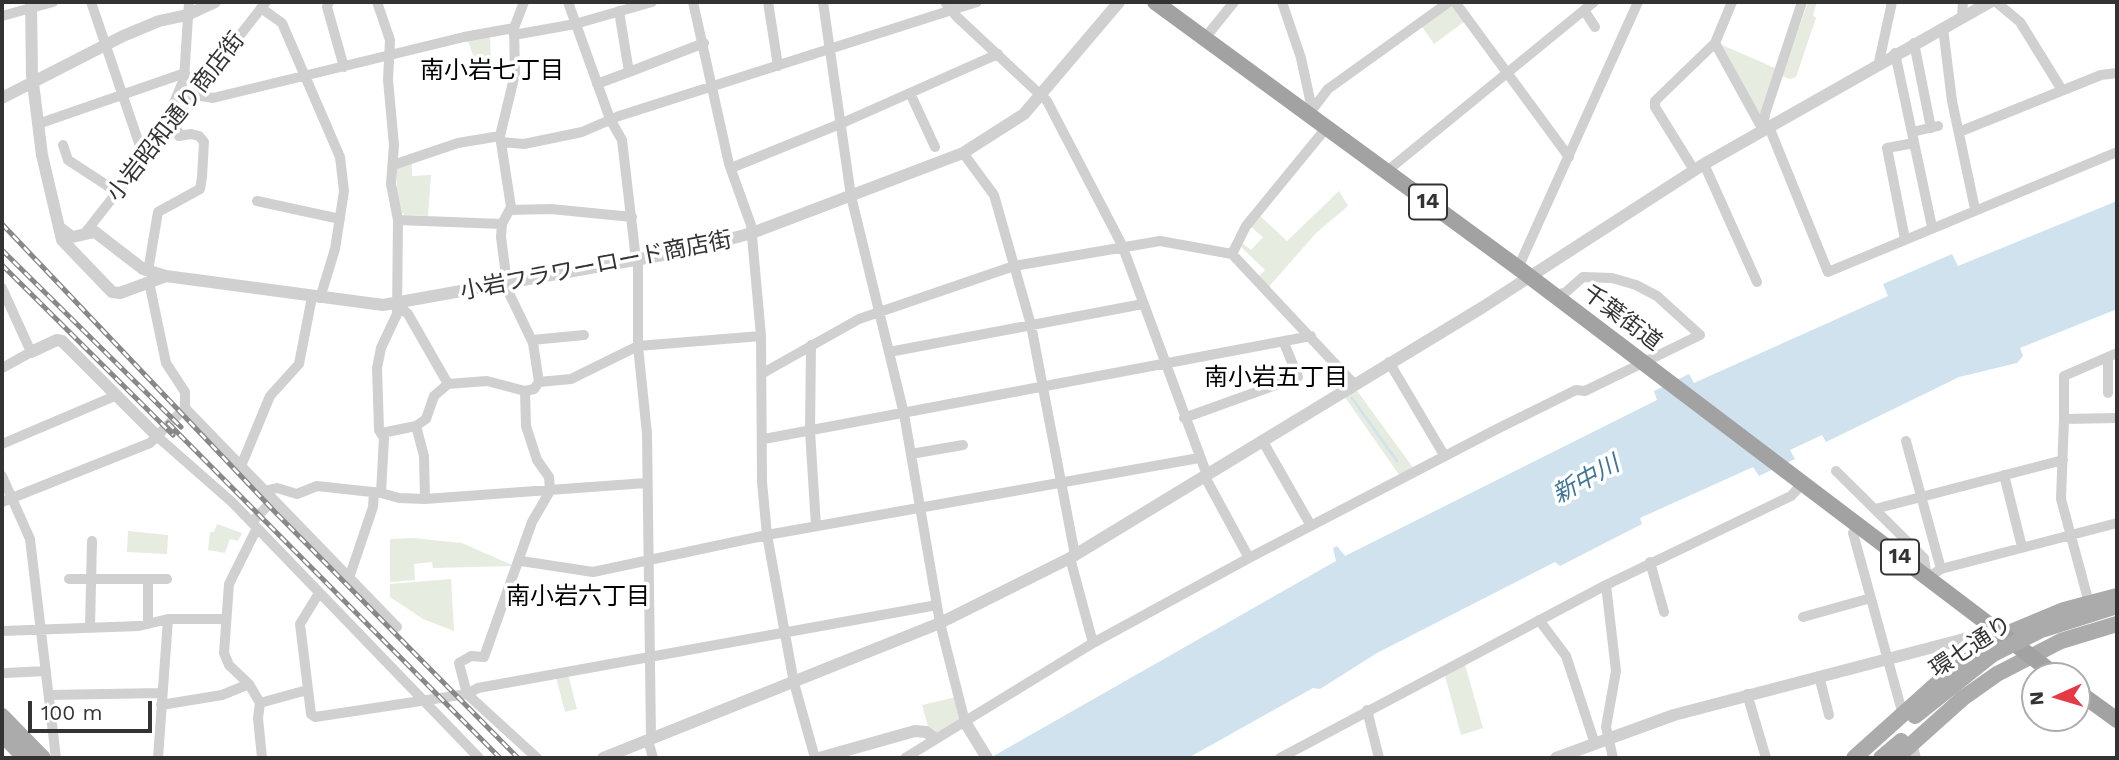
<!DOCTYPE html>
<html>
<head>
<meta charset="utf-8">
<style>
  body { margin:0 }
  #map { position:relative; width:2119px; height:760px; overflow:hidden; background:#fff; font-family:"Work Sans",sans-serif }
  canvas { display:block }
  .frame { position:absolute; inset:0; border:4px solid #333; pointer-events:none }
  .north { position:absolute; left:2021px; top:662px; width:70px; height:70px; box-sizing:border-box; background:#fff; border:2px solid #adadad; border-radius:50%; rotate:266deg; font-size:19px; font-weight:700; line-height:28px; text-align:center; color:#333 }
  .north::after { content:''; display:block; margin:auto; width:24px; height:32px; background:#e63946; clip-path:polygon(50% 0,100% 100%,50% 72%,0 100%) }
  .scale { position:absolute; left:28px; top:701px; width:124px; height:32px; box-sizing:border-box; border:4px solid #333; border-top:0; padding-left:9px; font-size:21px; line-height:24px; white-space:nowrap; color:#333; -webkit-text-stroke:5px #fff; paint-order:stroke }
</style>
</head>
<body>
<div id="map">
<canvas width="2119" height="760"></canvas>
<div class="frame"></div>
<div class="north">N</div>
<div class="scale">100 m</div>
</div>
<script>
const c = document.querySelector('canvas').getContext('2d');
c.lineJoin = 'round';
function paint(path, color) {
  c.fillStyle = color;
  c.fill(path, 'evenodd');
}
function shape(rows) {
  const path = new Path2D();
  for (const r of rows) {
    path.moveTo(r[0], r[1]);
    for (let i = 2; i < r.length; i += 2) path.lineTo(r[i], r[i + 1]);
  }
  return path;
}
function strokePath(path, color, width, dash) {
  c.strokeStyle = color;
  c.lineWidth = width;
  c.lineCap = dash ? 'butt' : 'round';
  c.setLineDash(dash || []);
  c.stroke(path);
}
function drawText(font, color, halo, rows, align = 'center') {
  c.font = font + ' "Work Sans","Noto Sans JP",sans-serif';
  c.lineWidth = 7;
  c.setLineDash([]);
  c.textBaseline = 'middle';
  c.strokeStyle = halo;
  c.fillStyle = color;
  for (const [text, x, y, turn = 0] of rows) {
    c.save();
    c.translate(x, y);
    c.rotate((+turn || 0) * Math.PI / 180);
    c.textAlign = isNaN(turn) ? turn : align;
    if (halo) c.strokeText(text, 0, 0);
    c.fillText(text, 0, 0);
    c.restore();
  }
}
const green = shape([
  [1808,2,1817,2,1813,15,1816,18,1796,77,1790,79,1782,76],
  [1452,3,1465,21,1434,44,1421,25],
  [490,37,491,65,478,69,468,41],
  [1722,45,1775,68,1760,113,1759,114],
  [412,162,412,176,431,175,428,216,404,215,397,206,397,167],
  [1339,191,1348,206,1316,233,1267,289,1257,278,1265,270,1240,246,1242,243,1251,250,1263,237,1251,227,1260,216,1287,241],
  [1355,388,1414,469,1400,476,1344,396],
  [217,524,242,533,238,541,230,539,225,553,208,550,210,532,214,532],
  [128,531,168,535,167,554,127,552],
  [412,538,462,543,514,566,433,568,432,562,414,564,415,580,390,582,390,539],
  [451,579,454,631,423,619,390,597,390,584],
  [1464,661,1483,728,1461,735,1444,672],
  [568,674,577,709,565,712,556,677],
  [956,697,960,723,937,735,929,730,922,705]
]);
const water = shape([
  [2117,201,2117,309,2020,348,2023,356,2017,363,1959,377,1826,442,1822,435,1790,450,1795,459,1759,476,1753,467,1640,518,1642,524,1560,566,1555,562,1377,653,1320,689,1313,688,1188,758,990,758,1336,561,1333,548,1337,546,1345,556,1657,400,1654,391,1689,374,1694,383,1888,296,1883,284,1952,254,1958,266]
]);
const stream = shape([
  [1352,398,1397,461]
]);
const minor = shape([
  [91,2,144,158],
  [329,2,327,7,344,67],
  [377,2,390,40,388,80,394,145,391,184,398,220],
  [524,2,514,28,515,74,500,136,511,207,502,224,501,237,508,291,533,343,539,382],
  [568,2,610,119,622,140,636,260],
  [693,2,729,164,751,225,761,336,762,482,767,535,794,683,815,758],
  [768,2,778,66],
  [823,2,851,196,904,414,940,623,965,722],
  [945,2,956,16,1047,101,1122,245,1207,475],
  [1282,2,1301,58,1312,109],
  [1455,2,1569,157],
  [1996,2,2020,22,2062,90],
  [261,8,282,23,340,157,344,191,335,249,320,298],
  [1584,10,1595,27],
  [2,16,53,2],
  [1962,16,1963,2],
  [1943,28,1952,101,1975,209],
  [514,35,575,24,652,2],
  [1205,38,1234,2],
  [1715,43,1763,130],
  [1914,43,1931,128],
  [1895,53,1932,227],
  [1879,62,1892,2],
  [629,72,704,43],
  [597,84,629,72,619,11],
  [910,93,935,147],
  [195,95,213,98,464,37,514,28],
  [1309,114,1328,89,1449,2],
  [38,124,185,73],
  [1769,127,1828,272,2117,152],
  [1763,130,1765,114,1802,2],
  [1912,132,1938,126],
  [1959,132,2101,75,2117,73],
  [501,142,524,144,582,132,619,116,977,2],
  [63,145,68,160,117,192],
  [963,153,994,195,1031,325,1075,555],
  [1704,164,1757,282],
  [393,165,458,143,500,136],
  [731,168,840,124,998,54],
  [1694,170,1655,107,1655,101,1715,43,1732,2],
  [1387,171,1594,2],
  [257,201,340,219],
  [510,210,551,209,632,217],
  [85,233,266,2],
  [1905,239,1887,148,1914,143],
  [1232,254,1246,226,1327,127],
  [638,260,638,346,647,434,651,739],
  [1518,268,1638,2],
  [148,271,158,212,200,189,202,177,204,142,199,136,191,134,179,136,171,110,184,79,189,2],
  [2,288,31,352,2,368],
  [398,305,408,314,448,384],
  [532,340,584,335],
  [811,345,810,431,816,526],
  [889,352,1143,304],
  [1389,362,1444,455],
  [763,373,859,319,1014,266,1160,241,1232,254,1354,384],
  [525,391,526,426,537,460,549,477,550,491,532,522,484,657,471,656,459,663,467,694,537,758],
  [2108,393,2108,357],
  [185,408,397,627],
  [1184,418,1298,377,1284,343],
  [2064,419,2064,376,2117,353],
  [416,426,424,456,425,499,646,483],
  [382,433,416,426,426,419,434,396,448,384,487,381,525,391,534,389,539,382,571,379,638,346,761,336],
  [159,438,233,503,479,758],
  [764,439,1311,336],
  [1262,440,1310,524],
  [1906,441,1941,569],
  [2,444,115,396],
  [911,454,963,445],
  [241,466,270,396,299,364,312,297],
  [1836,471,1924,558,1927,578,1941,569,2117,523],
  [2004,475,2022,547],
  [2,476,30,539,56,758],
  [264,491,277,488,297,494,317,486,381,493],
  [425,499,399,498,381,493,384,438,379,430,377,368,381,348,397,314,398,220,502,224],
  [2,502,150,443,185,408,185,392,166,363,149,282],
  [1875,509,2063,460],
  [252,522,273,500],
  [257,528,229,584,224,653,229,665,249,684,260,703,258,718,262,758],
  [1853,533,1903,715],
  [1070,558,1093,643],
  [1249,558,1497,429,1576,390,1585,391,1700,335,1657,296,1636,285,1612,278,1583,277,1566,292,1555,296],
  [521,561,593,572,767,535,1199,458],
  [1650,562,1664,612],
  [349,578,373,507,374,492],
  [69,579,167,579],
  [148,579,148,624],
  [1606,585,1616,671,1606,727,1613,758],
  [319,593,300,624,311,714,315,717,467,694,478,688,937,605],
  [2089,603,2061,499,2064,419,2117,418],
  [1803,617,1871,598],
  [1539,620,1566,656,1595,744],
  [90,627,92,541],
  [2,631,139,626,168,619,226,619],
  [6,673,46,671],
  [1819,676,1829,715],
  [1747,694,1766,758],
  [49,695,162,693],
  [260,703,307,690],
  [161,705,222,695,249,684],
  [1367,710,1379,758],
  [648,740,653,758],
  [1912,744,1916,758],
  [158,758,168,619],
  [905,758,1093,643,1249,558,1205,477],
  [1280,758,1606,585,1791,496,1803,483]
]);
const tertiary = shape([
  [31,2,32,75,42,155,62,240,112,292,120,293,166,276],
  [2,98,123,36,159,21,187,15,215,2],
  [60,228,72,237,95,232,143,269,166,276,383,305,685,251,752,233,963,153,1024,114,1119,2],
  [31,352,57,340,62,341,159,438],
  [965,722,987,758],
  [603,758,940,623,1070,558,1483,307,1704,164,1990,2],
  [819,758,915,731,926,732,934,738],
  [1556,758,1674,715,1968,638,1978,652]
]);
const primary = shape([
  [2,716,43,758],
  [2,734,25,758],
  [1854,758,1941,680,2004,635,2064,610,2117,596],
  [1881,758,1901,741],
  [1896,758,1963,698,1997,674,2061,641,2117,624]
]);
const trunk = shape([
  [1155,2,1521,270,2057,676],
  [2077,691,2117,720]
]);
const rail = shape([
  [2,224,276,513,518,758],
  [2,250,181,427],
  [2,265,173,435],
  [168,423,500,758]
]);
const primaryBridge = shape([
  [1915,716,1993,654,2041,630,2117,606]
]);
const shields = [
  [1428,202,38],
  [1900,557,38]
];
const shieldNames = [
  ["14",1428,202],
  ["14",1900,557]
];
const streetNames = [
  ["小岩昭和通り商店街",176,117,-52],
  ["小岩フラワーロード商店街",596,266,-11],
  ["千葉街道",1622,318,37],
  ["環七通り",1971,647,-33]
];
const neighbourhoodNames = [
  ["南小岩七丁目",492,71],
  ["南小岩五丁目",1276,378],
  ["南小岩六丁目",578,597]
];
const waterNames = [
  ["新中川",1586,480,-29]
];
paint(green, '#e6ecdf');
paint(water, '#cfe2ee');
strokePath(stream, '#cfe2ee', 2.5);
strokePath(minor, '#d0d0d0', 10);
strokePath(tertiary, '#d0d0d0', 12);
strokePath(primary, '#ababab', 16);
strokePath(trunk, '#a2a2a2', 16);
strokePath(rail, '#888', 5);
strokePath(rail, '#fff', 2.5, [8]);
strokePath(primaryBridge, '#ababab', 16);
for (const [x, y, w] of shields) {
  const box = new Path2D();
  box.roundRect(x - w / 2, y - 17.5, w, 35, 5);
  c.fillStyle = '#fff';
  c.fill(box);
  strokePath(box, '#333', 2);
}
drawText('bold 21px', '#333', null, shieldNames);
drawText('23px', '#333', '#fff', streetNames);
drawText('24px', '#000', '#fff', neighbourhoodNames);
drawText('italic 24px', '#3f7597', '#fff', waterNames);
</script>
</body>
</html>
